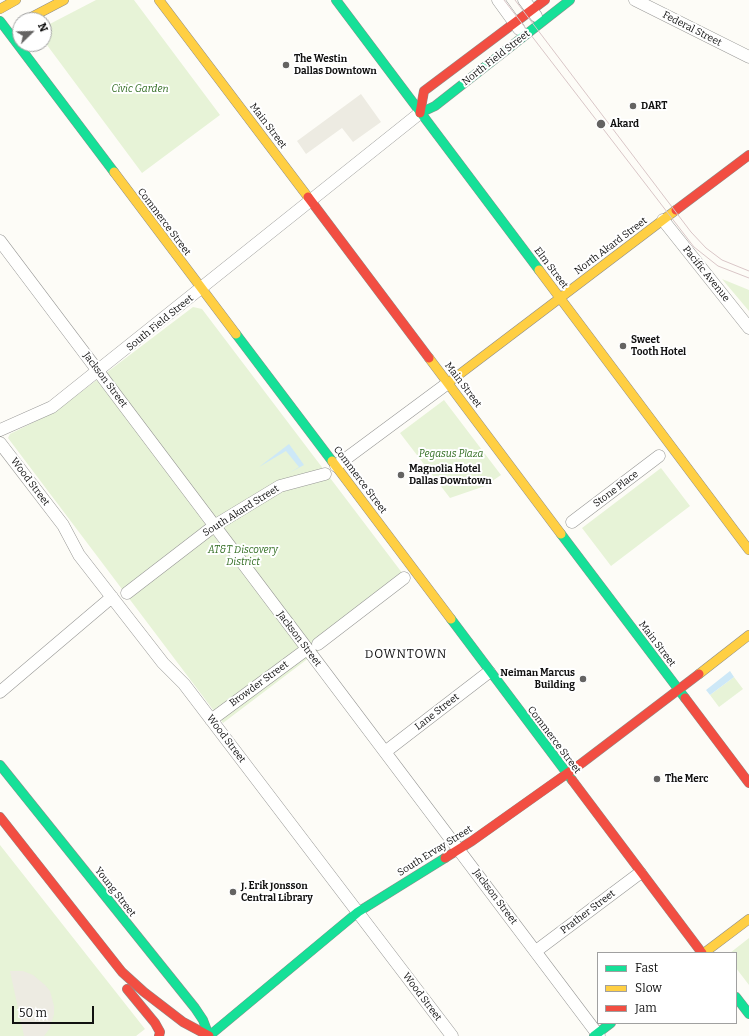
<!DOCTYPE html>
<html>
<head>
<meta charset="utf-8">
<style>
  body { margin:0 }
  #map { position:relative; width:749px; height:1036px; overflow:hidden; background:#fdfcf7; font-family:Bitter,serif }
  canvas { display:block }
  .legend { position:absolute; left:597px; top:952px; width:140px; height:72px; box-sizing:border-box; background:#fff; border:1px solid #a0a0a0; margin:0; padding:5px 7px; list-style:none; font-size:12px; color:#111 }
  .legend li { display:flex; align-items:center; gap:8px; height:20px }
  .legend b { width:20px; border:1px solid #a0a0a0 }
  .north { position:absolute; left:12px; top:12px; width:40px; height:40px; box-sizing:border-box; background:#fff; border:1px solid #a0a0a0; border-radius:50%; rotate:67deg; font-size:11px; font-weight:700; line-height:16px; text-align:center; color:#111 }
  .north::after { content:''; display:block; margin:auto; width:14px; height:18px; background:#646362; clip-path:polygon(50% 0,100% 100%,50% 72%,0 100%) }
  .scale { position:absolute; left:12px; top:1006px; width:82px; height:18px; box-sizing:border-box; border:2px solid #111; border-top:0; padding-left:5px; font-size:12px; line-height:14px; white-space:nowrap; color:#111; -webkit-text-stroke:3px #fff; paint-order:stroke }
</style>
</head>
<body>
<div id="map">
<canvas width="749" height="1036"></canvas>
<ul class="legend">
<li><b style="height:5px;background:#16e098"></b>Fast</li>
<li><b style="height:5px;background:#ffcf43"></b>Slow</li>
<li><b style="height:5px;background:#f24e42"></b>Jam</li>
</ul>
<div class="north">N</div>
<div class="scale">50 m</div>
</div>
<script>
const c = document.querySelector('canvas').getContext('2d');
c.lineJoin = 'round';
function paint(path, color) {
  c.fillStyle = color;
  c.fill(path, 'evenodd');
}
function shape(rows) {
  const path = new Path2D();
  for (const r of rows) {
    path.moveTo(r[0], r[1]);
    for (let i = 2; i < r.length; i += 2) path.lineTo(r[i], r[i + 1]);
  }
  return path;
}
function strokePath(path, color, width, dash) {
  c.strokeStyle = color;
  c.lineWidth = width;
  c.lineCap = dash ? 'butt' : 'round';
  c.setLineDash(dash || []);
  c.stroke(path);
}
function drawText(font, color, halo, rows, align = 'center') {
  c.font = font + ' Bitter,serif';
  c.lineWidth = 4;
  c.setLineDash([]);
  c.textBaseline = 'middle';
  c.strokeStyle = halo;
  c.fillStyle = color;
  for (const [text, x, y, turn = 0] of rows) {
    c.save();
    c.translate(x, y);
    c.rotate((+turn || 0) * Math.PI / 180);
    c.textAlign = isNaN(turn) ? turn : align;
    if (halo) c.strokeText(text, 0, 0);
    c.fillText(text, 0, 0);
    c.restore();
  }
}
const green = shape([
  [96,0,134,0,220,115,142,173,44,41,44,27],
  [722,279,749,290,749,311],
  [193,307,202,309,409,582,223,723,8,438,10,434,56,411],
  [444,400,501,475,485,486,450,498,400,433],
  [661,468,690,506,611,566,582,528],
  [734,677,743,689,719,707,710,695],
  [0,845,145,1029,136,1036,0,1036],
  [749,938,749,985,736,968,736,953,730,953]
]);
const plaza = shape([
  [361,94,381,122,353,142,342,128,306,154,297,141],
  [10,971,23,971,33,975,45,985,50,991,54,1006,54,1014,50,1028,44,1036,24,1036]
]);
const water = shape([
  [289,444,304,465,289,473,299,467,286,451,259,467],
  [730,671,734,677,710,695,706,690]
]);
const street = shape([
  [498,0,519,29],
  [524,0,536,16],
  [635,0,749,57],
  [663,220,749,328],
  [0,241,599,1036],
  [0,430,52,407,420,113],
  [0,443,63,525,79,555,163,663,184,684,452,1036],
  [336,466,448,383],
  [572,522,659,456],
  [127,593,214,526,280,486,325,474],
  [318,644,404,578],
  [0,692,112,597],
  [211,720,307,649],
  [385,752,489,672],
  [536,951,640,873]
]);
const fast = shape([
  [336,0,539,270],
  [0,21,114,172],
  [420,113,435,106,570,0],
  [236,334,332,461],
  [561,534,685,698],
  [451,619,572,780],
  [0,765,195,1008,203,1020,209,1036],
  [736,997,749,1014],
  [209,1036,358,912,445,858],
  [594,1036,611,1023]
]);
const slow = shape([
  [159,0,308,197],
  [0,9,16,0],
  [26,20,64,0],
  [114,172,236,334],
  [539,270,749,550],
  [429,358,561,534],
  [448,383,676,210],
  [332,461,451,619],
  [699,674,749,635],
  [704,953,749,919]
]);
const jam = shape([
  [420,113,424,91,545,0],
  [308,197,429,358],
  [676,210,749,155],
  [685,698,749,783],
  [572,780,702,953],
  [0,817,122,972,144,992,183,1022,209,1036],
  [445,858,472,841,582,763,699,674],
  [127,989,155,1023,160,1032,159,1036]
]);
const tram = shape([
  [504,0,694,247,718,266,749,278],
  [515,0,691,232,706,248,722,260,749,271]
]);
const markers = [
  [286,65,4,"#646362"],
  [633,106,4,"#646362"],
  [601,124,5,"#646362"],
  [623,346,4,"#646362"],
  [401,475,4,"#646362"],
  [583,679,4,"#646362"],
  [657,779,4,"#646362"],
  [233,892,4,"#646362"]
];
const streetNames = [
  ["Federal Street",692,29,27],
  ["North Field Street",496,58,-38],
  ["Main Street",268,126,53],
  ["Commerce Street",164,222,53],
  ["North Akard Street",611,246,-37],
  ["Elm Street",551,268,53],
  ["Pacific Avenue",706,274,51],
  ["South Field Street",160,323,-39],
  ["Jackson Street",105,380,53],
  ["Main Street",463,385,53],
  ["Commerce Street",360,480,53],
  ["Wood Street",30,482,53],
  ["Stone Place",616,489,-37],
  ["South Akard Street",241,511,-32],
  ["Jackson Street",299,639,53],
  ["Main Street",657,644,53],
  ["Browder Street",259,684,-36],
  ["Lane Street",437,712,-38],
  ["Wood Street",226,739,53],
  ["Commerce Street",554,740,53],
  ["South Ervay Street",435,851,-32],
  ["Young Street",115,892,52],
  ["Jackson Street",495,897,53],
  ["Prather Street",588,912,-37],
  ["Wood Street",422,997,53]
];
const poiNames = [
  ["The Westin",294,59],
  ["Dallas Downtown",294,71],
  ["DART",641,106],
  ["Akard",610,124],
  ["Sweet",631,340],
  ["Tooth Hotel",631,352],
  ["Magnolia Hotel",409,469],
  ["Dallas Downtown",409,481],
  ["Neiman Marcus",575,673,"right"],
  ["Building",575,685,"right"],
  ["The Merc",665,779],
  ["J. Erik Jonsson",241,886],
  ["Central Library",241,898]
];
const parkNames = [
  ["Civic Garden",140,89],
  ["Pegasus Plaza",451,454],
  ["AT&T Discovery",243,550],
  ["District",243,562]
];
const quarterNames = [
  ["DOWNTOWN",406,655]
];
paint(green, '#e7f3d7');
paint(plaza, '#edebe2');
paint(water, '#cde8f7');
strokePath(street, '#979795', 13);
strokePath(fast, '#8e8d8b', 10);
strokePath(slow, '#8e8d8b', 10);
strokePath(jam, '#8e8d8b', 10);
strokePath(street, '#fffffe', 12);
strokePath(fast, '#16e098', 9);
strokePath(slow, '#ffcf43', 9);
strokePath(jam, '#f24e42', 9);
strokePath(tram, '#d9c6c7', 1);
for (const [x, y, r, color] of markers) {
  const dot = new Path2D();
  dot.arc(x, y, r, 0, 2 * Math.PI);
  c.fillStyle = color;
  c.fill(dot);
  strokePath(dot, '#fff', 1.5);
}
drawText('10px', '#111', '#fff', streetNames);
drawText('bold 10px', '#111', '#fff', poiNames, 'left');
drawText('italic 10px', '#2f6b1f', '#fff', parkNames);
c.letterSpacing = '1px';
drawText('12px', '#111', '#fff', quarterNames);
c.letterSpacing = '0px';
</script>
</body>
</html>
